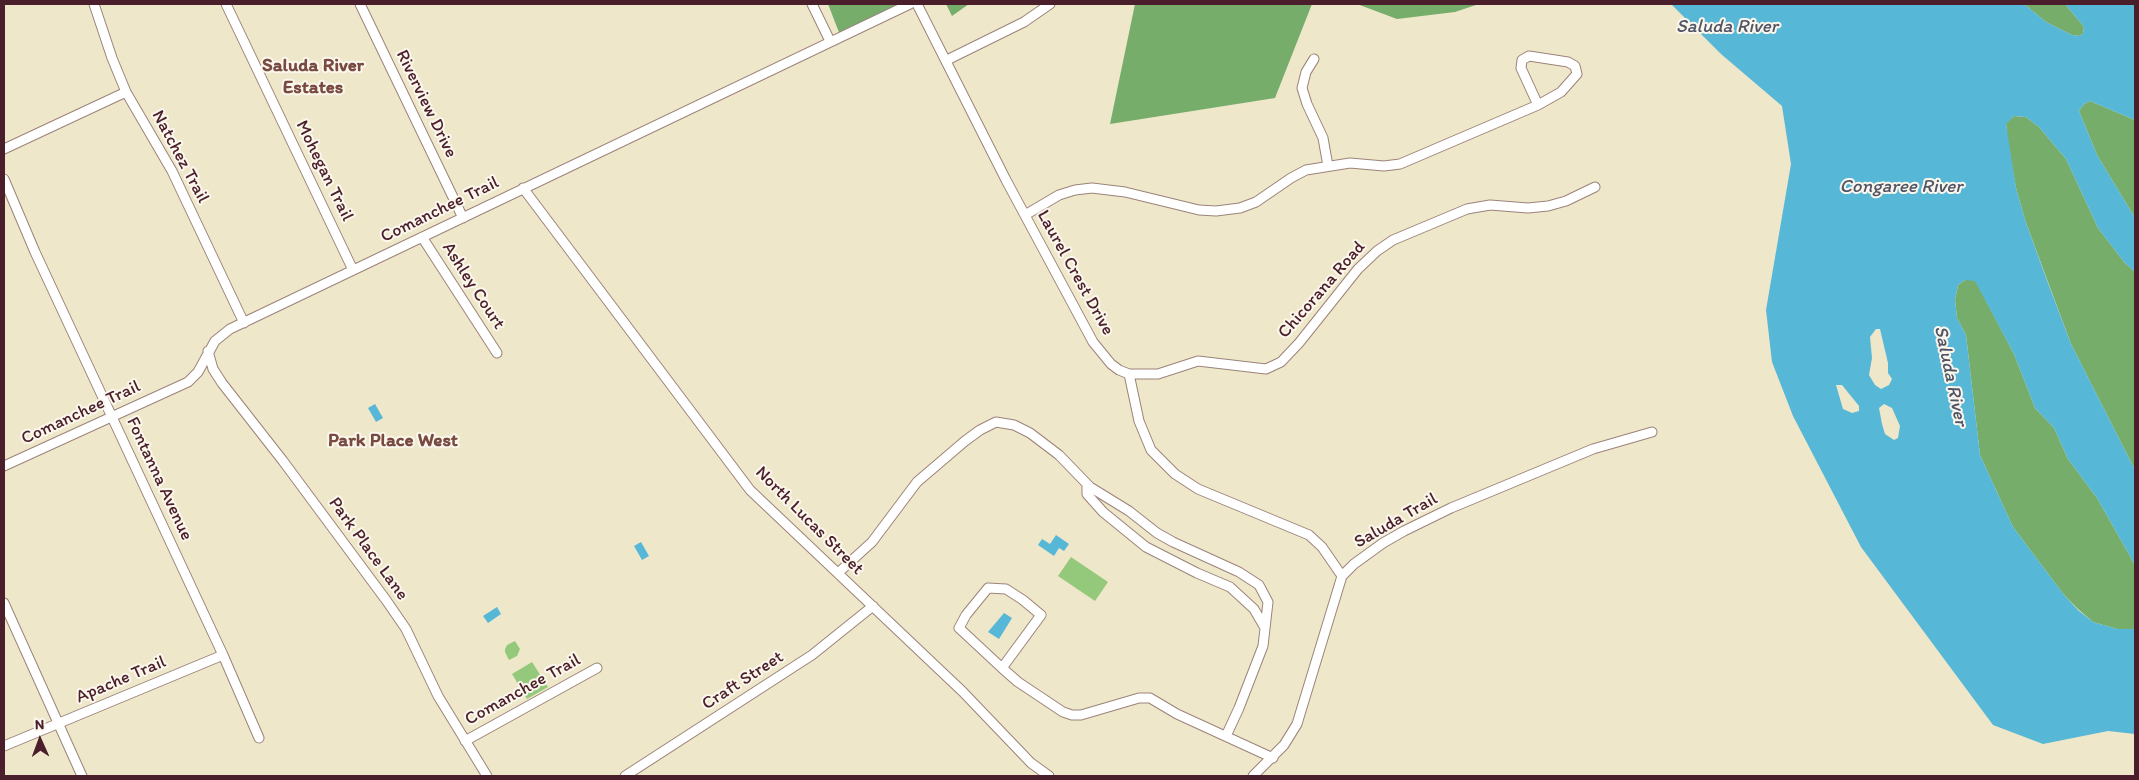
<!DOCTYPE html>
<html>
<head>
<meta charset="utf-8">
<style>
  body { margin:0 }
  #map { position:relative; width:2139px; height:780px; overflow:hidden; background:#efe7ca; font-family:Itim,sans-serif }
  canvas { display:block }
  .frame { position:absolute; inset:0; border:5px solid #4a1f2b; pointer-events:none }
  .north { position:absolute; left:15px; top:715px; width:50px; height:50px; -webkit-text-stroke:4px #fbf7ec; paint-order:stroke; rotate:358deg; font-size:14px; font-weight:700; line-height:20px; text-align:center; color:#4a1f2b }
  .north::after { content:''; display:block; margin:auto; width:18px; height:22px; background:#4a1f2b; clip-path:polygon(50% 0,100% 100%,50% 72%,0 100%) }
</style>
</head>
<body>
<div id="map">
<canvas width="2139" height="780"></canvas>
<div class="frame"></div>
<div class="north">N</div>
</div>
<script>
const c = document.querySelector('canvas').getContext('2d');
c.lineJoin = 'round';
function paint(path, color) {
  c.fillStyle = color;
  c.fill(path, 'evenodd');
}
function shape(rows) {
  const path = new Path2D();
  for (const r of rows) {
    path.moveTo(r[0], r[1]);
    for (let i = 2; i < r.length; i += 2) path.lineTo(r[i], r[i + 1]);
  }
  return path;
}
function strokePath(path, color, width, dash) {
  c.strokeStyle = color;
  c.lineWidth = width;
  c.lineCap = dash ? 'butt' : 'round';
  c.setLineDash(dash || []);
  c.stroke(path);
}
function drawText(font, color, halo, rows, align = 'center') {
  c.font = font + ' Itim,sans-serif';
  c.lineWidth = 4;
  c.setLineDash([]);
  c.textBaseline = 'middle';
  c.strokeStyle = halo;
  c.fillStyle = color;
  for (const [text, x, y, turn = 0] of rows) {
    c.save();
    c.translate(x, y);
    c.rotate((+turn || 0) * Math.PI / 180);
    c.textAlign = isNaN(turn) ? turn : align;
    if (halo) c.strokeText(text, 0, 0);
    c.fillText(text, 0, 0);
    c.restore();
  }
}
const green = shape([
  [1071,557,1108,582,1095,601,1058,576],
  [515,641,520,649,517,656,509,660,505,652,505,649,507,645],
  [532,662,548,687,527,699,512,674]
]);
const forest = shape([
  [828,4,916,4,840,35],
  [946,4,969,4,952,16],
  [1135,4,1312,4,1275,98,1110,124],
  [1357,4,1479,4,1455,12,1397,19],
  [2024,4,2065,4,2084,27,2083,34,2079,36,2072,35,2046,22],
  [2090,101,2135,120,2135,218,2097,155,2079,111,2084,104],
  [2014,116,2026,117,2039,127,2066,159,2098,228,2124,262,2135,272,2135,470,2071,344,2025,220,2016,188,2007,137,2006,123],
  [1965,280,1975,280,2014,354,2035,408,2054,428,2068,459,2097,498,2135,565,2135,629,2117,629,2093,622,2078,609,2064,595,2013,527,1980,455,1966,335,1957,318,1955,300,1958,285]
]);
const water = shape([
  [1671,4,2024,4,2046,22,2072,35,2079,36,2083,34,2084,27,2065,4,2135,4,2135,120,2090,101,2084,104,2079,111,2097,155,2135,218,2135,272,2124,262,2098,228,2066,159,2039,127,2026,117,2014,116,2006,124,2016,188,2025,220,2048,283,2071,344,2135,470,2135,565,2097,498,2068,459,2054,428,2035,408,2014,354,1975,281,1965,280,1958,285,1955,300,1957,318,1966,335,1980,455,2013,527,2064,595,2078,610,2093,622,2117,629,2135,629,2135,734,2108,731,2043,744,1993,725,1861,547,1793,416,1772,362,1766,310,1791,164,1782,106,1721,54],
  [1876,329,1880,329,1888,363,1888,373,1892,379,1889,385,1881,389,1875,385,1869,375,1872,358,1870,337],
  [1836,385,1842,385,1859,406,1859,411,1852,413,1843,409],
  [1884,404,1892,408,1900,426,1898,438,1894,440,1885,434,1882,424,1879,408],
  [375,404,383,418,376,422,368,408],
  [1056,535,1069,544,1064,551,1059,548,1054,556,1038,545,1042,539,1050,544],
  [641,542,649,556,642,560,634,546],
  [497,607,501,614,488,623,483,616],
  [1004,613,1012,618,999,639,988,632]
]);
const minor = shape([
  [94,4,112,58,126,92,172,171,244,323],
  [226,4,353,270],
  [360,4,463,218],
  [812,4,830,41],
  [917,4,1006,180,1093,342,1111,364,1119,370,1129,374,1139,421,1151,450,1175,474,1198,489,1309,535,1322,547,1342,576],
  [1529,56,1568,62,1575,66,1577,74,1561,92,1538,105,1521,68,1522,60,1529,56],
  [1314,59,1306,72,1302,88,1307,104,1323,138,1328,166],
  [947,60,1024,22,1050,4],
  [4,149,126,92],
  [4,179,35,252,223,655,259,738],
  [523,188,750,490,963,692,1031,763,1049,776],
  [1025,215,1059,195,1075,190,1092,188,1125,192,1199,210,1216,211,1240,208,1256,202,1291,178,1306,170,1350,163,1384,166,1400,164,1538,105],
  [422,237,497,353],
  [208,351,213,369,222,383,283,461,386,600,406,629,438,696,487,776],
  [1129,374,1158,374,1198,361,1266,369,1281,362,1299,343,1358,269,1377,251,1393,240,1467,209,1490,205,1528,208,1548,206,1566,201,1595,187],
  [4,466,188,382,198,372,215,341,230,329,910,4],
  [1087,484,1087,494,1103,512,1146,547,1197,573,1230,587,1254,609,1265,628],
  [838,573,872,542,917,482,965,441,980,430,996,422,1014,425,1030,433,1059,455,1090,487,1129,511,1157,533,1173,542,1239,572,1259,585,1268,602,1263,646,1239,708,1226,736],
  [988,588,1006,589,1023,600,1041,615,1002,668,959,628,966,615,988,588],
  [4,603,82,776],
  [1002,668,1018,682,1063,712,1072,715,1081,715,1139,698,1150,698,1177,714,1273,758],
  [465,741,597,668],
  [4,746,223,655],
  [625,776,812,655,873,606],
  [1253,776,1284,745,1297,724,1342,576,1354,564,1383,543,1404,531,1451,508,1593,449,1652,432]
]);
const streetNames = [
  ["Riverview Drive",426,104,64],
  ["Natchez Trail",180,157,62],
  ["Mohegan Trail",324,171,64],
  ["Comanchee Trail",440,210,-26],
  ["Laurel Crest Drive",1075,273,61],
  ["Ashley Court",473,286,57],
  ["Chicorana Road",1322,290,-49],
  ["Comanchee Trail",81,413,-25],
  ["Fontanna Avenue",159,479,65],
  ["North Lucas Street",809,521,45],
  ["Saluda Trail",1396,521,-30],
  ["Park Place Lane",368,549,54],
  ["Apache Trail",121,680,-23],
  ["Craft Street",743,681,-33],
  ["Comanchee Trail",523,690,-29]
];
const waterNames = [
  ["Saluda River",1727,27],
  ["Congaree River",1901,187],
  ["Saluda River",1950,376,78]
];
const neighbourhoodNames = [
  ["Saluda River",313,66],
  ["Estates",313,88],
  ["Park Place West",393,441]
];
paint(green, '#94c97b');
paint(forest, '#77ad6b');
paint(water, '#57b7d6');
strokePath(minor, '#9c837a', 11);
strokePath(minor, '#fff', 9);
drawText('18px', '#4a1f2b', '#fbf7ec', streetNames);
drawText('italic 19px', '#4f5467', '#fbf7ec', waterNames);
drawText('bold 19px', '#784a41', '#fbf7ec', neighbourhoodNames);
</script>
</body>
</html>
